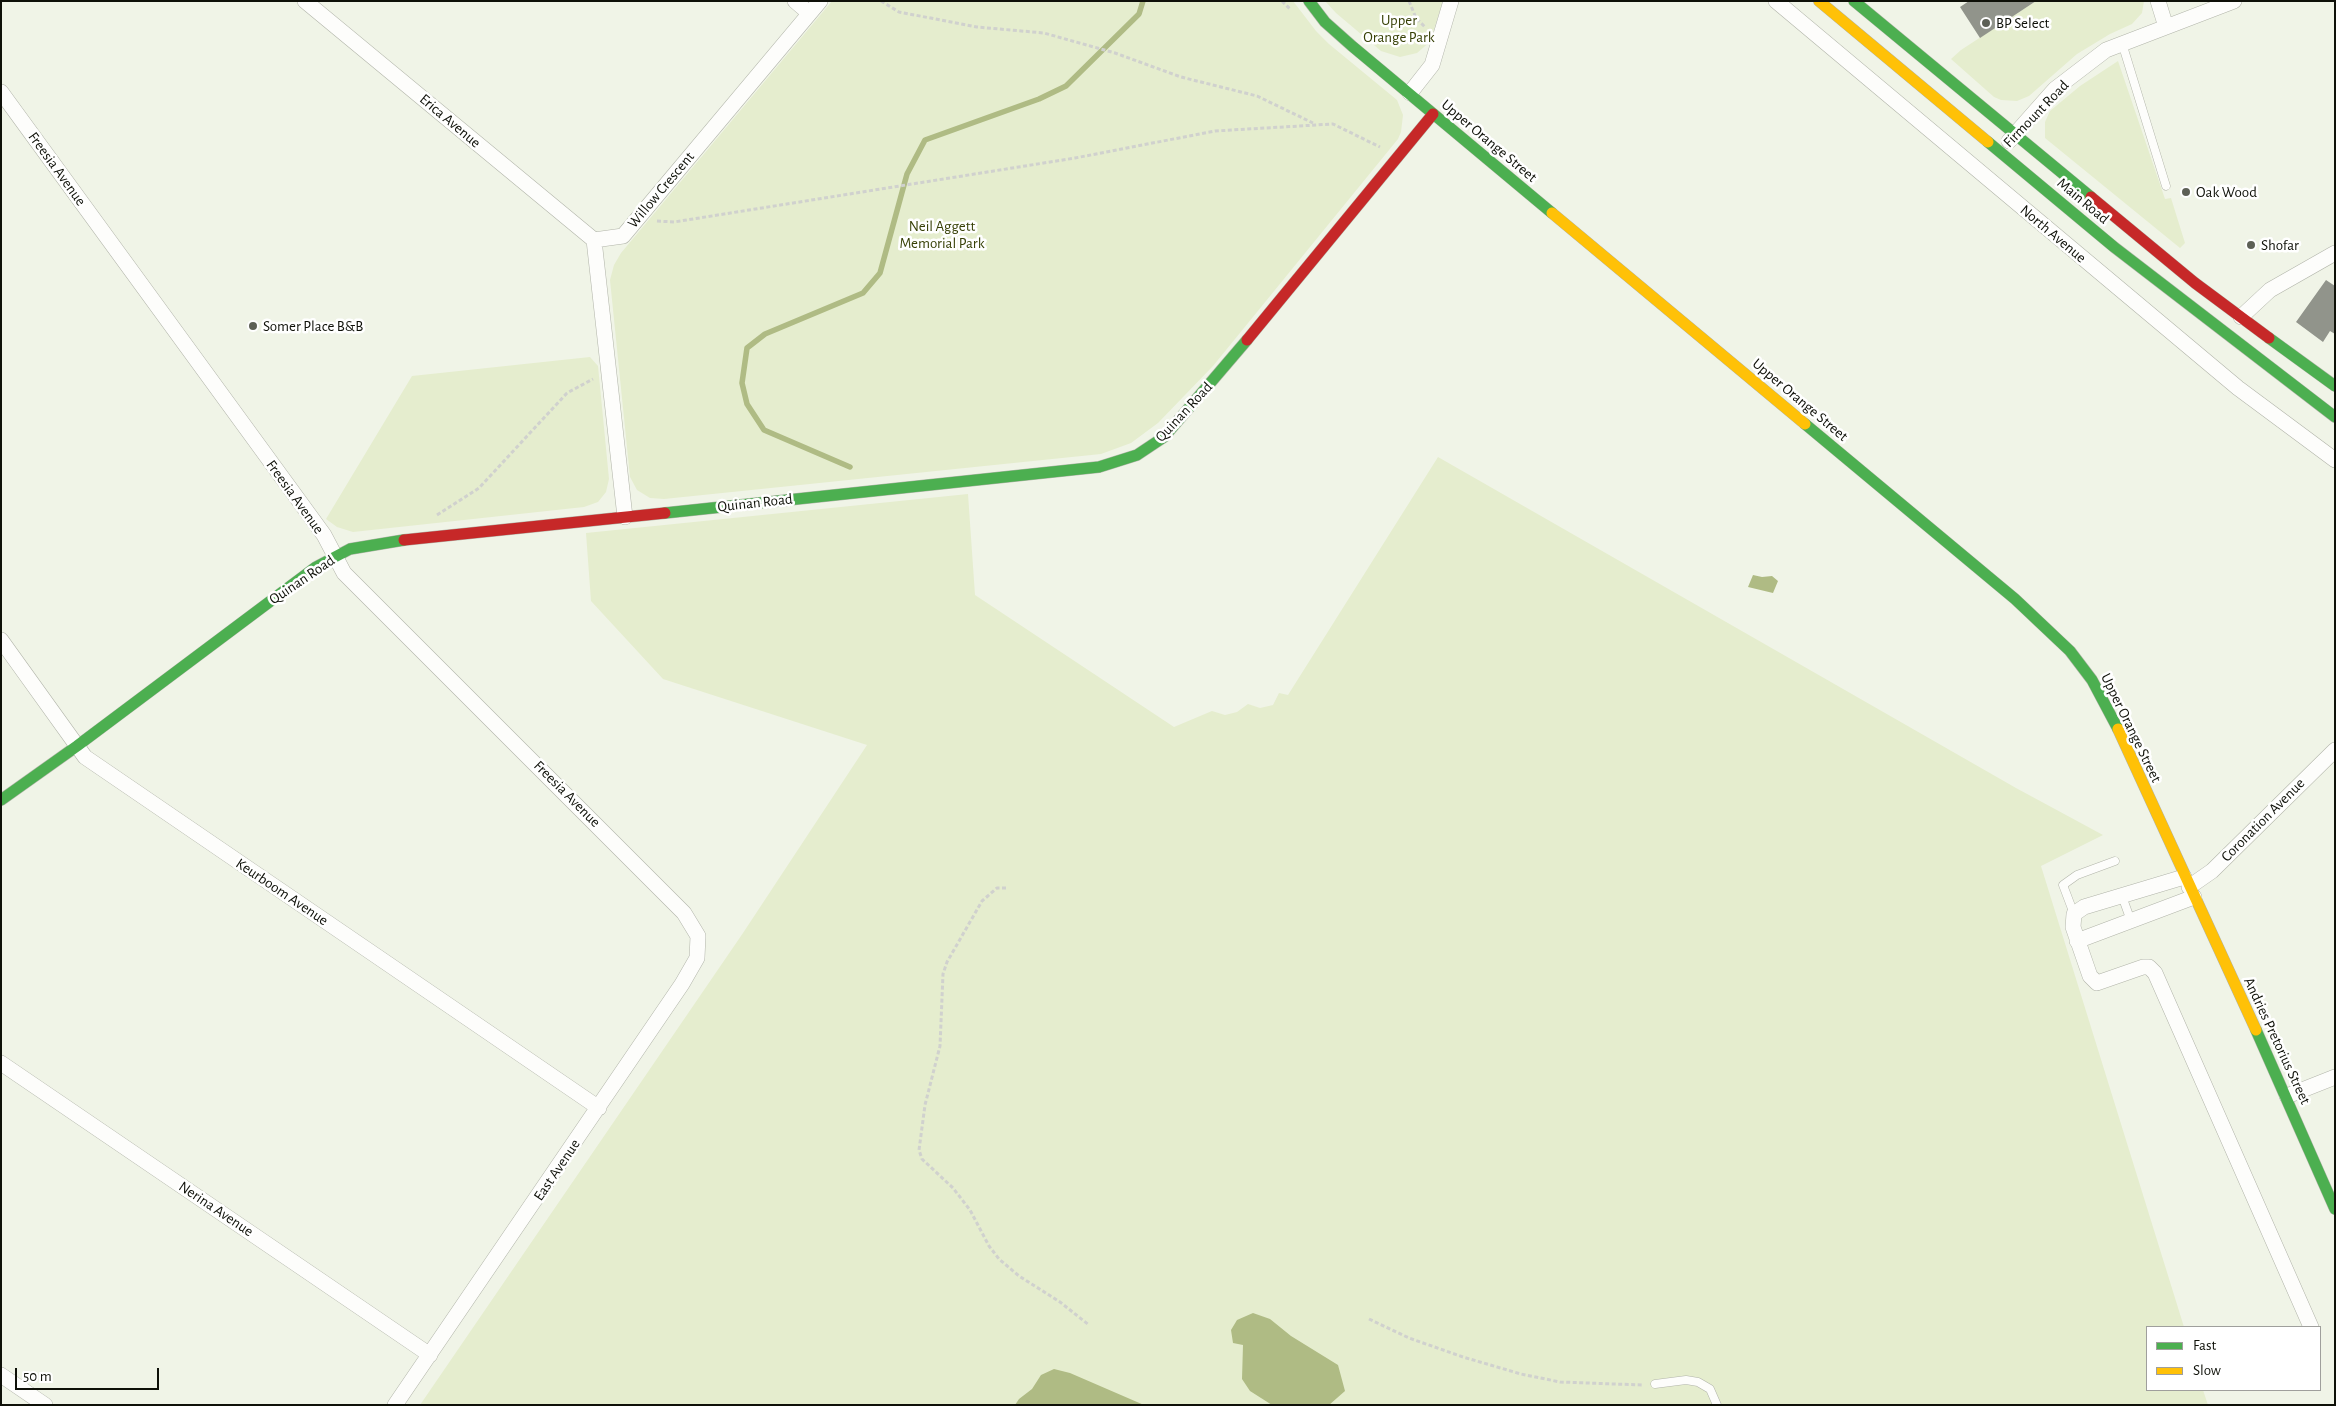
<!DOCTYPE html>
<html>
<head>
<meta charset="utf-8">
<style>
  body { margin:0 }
  #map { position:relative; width:2336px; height:1406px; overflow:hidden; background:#f0f4e7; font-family:"Alegreya Sans",sans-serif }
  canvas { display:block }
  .frame { position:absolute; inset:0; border:2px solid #0e1008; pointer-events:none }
  .legend { position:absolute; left:2146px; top:1326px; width:175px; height:65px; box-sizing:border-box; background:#fff; border:1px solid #9f9f9c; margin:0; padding:6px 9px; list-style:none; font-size:15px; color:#0e1008 }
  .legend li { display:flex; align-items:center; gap:10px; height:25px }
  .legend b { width:25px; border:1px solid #9f9f9c }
  .scale { position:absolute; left:15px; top:1368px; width:144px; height:22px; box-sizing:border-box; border:2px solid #0e1008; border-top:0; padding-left:6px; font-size:15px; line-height:18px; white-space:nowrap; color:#0e1008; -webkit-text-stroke:4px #fff; paint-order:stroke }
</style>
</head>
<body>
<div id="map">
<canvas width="2336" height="1406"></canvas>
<div class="frame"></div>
<ul class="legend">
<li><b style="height:6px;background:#4caf50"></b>Fast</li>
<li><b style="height:6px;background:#ffc107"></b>Slow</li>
</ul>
<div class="scale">50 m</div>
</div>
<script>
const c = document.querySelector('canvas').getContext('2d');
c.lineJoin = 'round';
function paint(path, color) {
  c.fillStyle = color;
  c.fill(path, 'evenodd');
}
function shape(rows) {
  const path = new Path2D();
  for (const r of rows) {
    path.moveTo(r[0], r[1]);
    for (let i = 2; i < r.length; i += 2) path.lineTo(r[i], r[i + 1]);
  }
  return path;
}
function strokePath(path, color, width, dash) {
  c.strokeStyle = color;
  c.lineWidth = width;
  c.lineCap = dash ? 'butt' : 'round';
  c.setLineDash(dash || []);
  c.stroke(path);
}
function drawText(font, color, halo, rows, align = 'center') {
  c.font = font + ' "Alegreya Sans",sans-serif';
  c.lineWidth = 5;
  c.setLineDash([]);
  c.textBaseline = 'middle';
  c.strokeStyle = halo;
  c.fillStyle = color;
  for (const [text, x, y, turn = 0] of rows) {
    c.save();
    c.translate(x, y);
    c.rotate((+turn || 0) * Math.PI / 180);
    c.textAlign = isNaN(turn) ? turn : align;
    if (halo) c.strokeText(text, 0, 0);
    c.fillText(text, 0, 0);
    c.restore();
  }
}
const green = shape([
  [832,1,1293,1,1316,31,1329,44,1397,100,1403,115,1401,132,1398,139,1213,366,1158,423,1131,443,1101,454,664,499,650,498,637,490,630,477,610,280,614,265,621,253],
  [1325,1,1443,1,1430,42,1417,53,1400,57,1381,51,1336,13],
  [2036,1,2144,1,2142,13,2132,24,2110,34,2077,54,2029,96,2017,101,2001,100,1994,97,1951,59,1961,50],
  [2118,61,2165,199,2171,198,2185,243,2180,248,2045,138,2045,122,2050,111,2080,86],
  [590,357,598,366,609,479,606,492,598,502,584,507,353,532,337,527,326,519,412,376],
  [1438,457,2016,788,2103,835,2041,866,2184,1327,2147,1327,2147,1390,2203,1390,2208,1405,420,1405,743,933,867,745,663,679,591,601,586,533,968,494,975,595,1174,727,1212,711,1225,715,1237,712,1248,704,1260,708,1273,705,1279,693,1288,695]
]);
const water = shape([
  [1753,575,1762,577,1772,576,1778,581,1773,593,1748,587],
  [1253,1313,1270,1319,1291,1336,1338,1365,1345,1391,1329,1405,1272,1405,1250,1391,1242,1379,1243,1345,1233,1343,1231,1330,1237,1320],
  [1054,1369,1070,1373,1144,1405,1015,1405,1019,1399,1032,1389,1041,1375]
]);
const stream = shape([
  [850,467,764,430,747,404,742,383,747,348,765,334,863,293,880,273,907,174,925,140,1039,99,1066,86,1139,14,1143,1]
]);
const building = shape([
  [1969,1,2036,1,1980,38,1960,7],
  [2326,280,2335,286,2335,334,2330,331,2323,342,2296,322]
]);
const path = shape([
  [881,1,899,12,977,27,1044,33,1115,53,1181,77,1257,96,1313,123],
  [1282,1,1290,9],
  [1409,1,1416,18,1426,28],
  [657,221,674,222,1075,158,1215,131,1333,124,1380,147],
  [437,515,479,488,567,393,593,379],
  [1006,888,997,888,982,901,947,962,943,974,940,1046,925,1105,919,1150,922,1159,953,1188,970,1210,989,1246,999,1259,1019,1276,1060,1302,1089,1325],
  [1369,1319,1409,1338,1463,1357,1521,1374,1560,1382,1642,1385]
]);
const lane = shape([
  [2122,43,2166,186],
  [2122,896,2131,921],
  [2074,914,2063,885,2077,875,2115,861],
  [1655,1384,1686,1380,1698,1382,1710,1389,1717,1405]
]);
const street = shape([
  [305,1,594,240],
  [795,1,809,13],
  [1776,1,2238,388,2335,460],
  [2158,1,2166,27],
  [1,92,324,535,344,573,684,913,698,936,697,958,682,984,395,1405],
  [1410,93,1432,65,1451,1],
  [2009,141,2055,89,2106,50,2234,1],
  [594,240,623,236,820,1],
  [594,240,625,517],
  [2241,317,2270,290,2335,253],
  [1,640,85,757,599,1108],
  [2184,877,2084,907,2074,914,2073,927,2090,976,2097,983,2143,967,2149,967,2155,973,2311,1327],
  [2189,887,2212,871,2335,750],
  [2077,941,2194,897],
  [1,1063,430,1355],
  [2287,1096,2335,1077],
  [1,1375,45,1405]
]);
const fast = shape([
  [1309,1,1325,22,1352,46,1552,213],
  [1854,1,2091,197],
  [1988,142,2114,247,2335,417],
  [2269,338,2335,386],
  [1805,424,2015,599,2070,651,2092,680,2118,729],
  [665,513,1099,467,1137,455,1164,437,1247,340],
  [1,800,77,746,316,567,350,549,404,540],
  [2256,1030,2335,1209]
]);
const slow = shape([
  [1819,1,1988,142],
  [1552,213,1805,424],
  [2118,729,2256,1030]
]);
const jam = shape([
  [2091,197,2195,283,2269,338],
  [1247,340,1433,114],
  [404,540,665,513]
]);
const markers = [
  [1986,23,5,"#5d6056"],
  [2186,192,5,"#5d6056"],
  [2251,245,5,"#5d6056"],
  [253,326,5,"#5d6056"]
];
const parkNames = [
  ["Upper",1399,20],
  ["Orange Park",1399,37],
  ["Neil Aggett",942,226],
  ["Memorial Park",942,243]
];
const poiNames = [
  ["BP Select",1996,23],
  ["Oak Wood",2196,192],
  ["Shofar",2261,245],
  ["Somer Place B&B",263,326]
];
const streetNames = [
  ["Firmount Road",2036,114,-46],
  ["Erica Avenue",450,121,40],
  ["Upper Orange Street",1489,141,40],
  ["Freesia Avenue",57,169,54],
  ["Willow Crescent",661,190,-50],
  ["Main Road",2083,201,40],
  ["North Avenue",2053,234,40],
  ["Upper Orange Street",1800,400,40],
  ["Quinan Road",1184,412,-47],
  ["Freesia Avenue",295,497,54],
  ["Quinan Road",755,503,-6],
  ["Quinan Road",302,580,-34],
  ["Upper Orange Street",2131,728,64],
  ["Freesia Avenue",567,794,45],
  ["Coronation Avenue",2263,820,-45],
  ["Keurboom Avenue",282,892,34],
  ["Andries Pretorius Street",2277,1041,65],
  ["East Avenue",557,1170,-56],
  ["Nerina Avenue",216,1209,34]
];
paint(green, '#e5edce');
paint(water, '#afbb84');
strokePath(stream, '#afbb84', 5.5);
paint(building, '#91948b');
strokePath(lane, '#b1b4a9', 9);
strokePath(street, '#b1b4a9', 16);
strokePath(fast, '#b1b4a9', 12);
strokePath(slow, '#b1b4a9', 12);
strokePath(jam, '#b1b4a9', 12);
strokePath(path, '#d0d1ce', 3, [4, 2.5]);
strokePath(lane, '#fdfdfb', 8);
strokePath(street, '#fdfdfb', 15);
strokePath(fast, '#4caf50', 11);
strokePath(slow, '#ffc107', 11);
strokePath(jam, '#c62828', 11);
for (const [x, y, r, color] of markers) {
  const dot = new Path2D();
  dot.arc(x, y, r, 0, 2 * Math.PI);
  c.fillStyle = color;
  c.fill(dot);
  strokePath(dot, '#fff', 2);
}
drawText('15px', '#374006', '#fff', parkNames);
drawText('15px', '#0e1008', '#fff', poiNames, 'left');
drawText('15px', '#0e1008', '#fff', streetNames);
</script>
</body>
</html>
